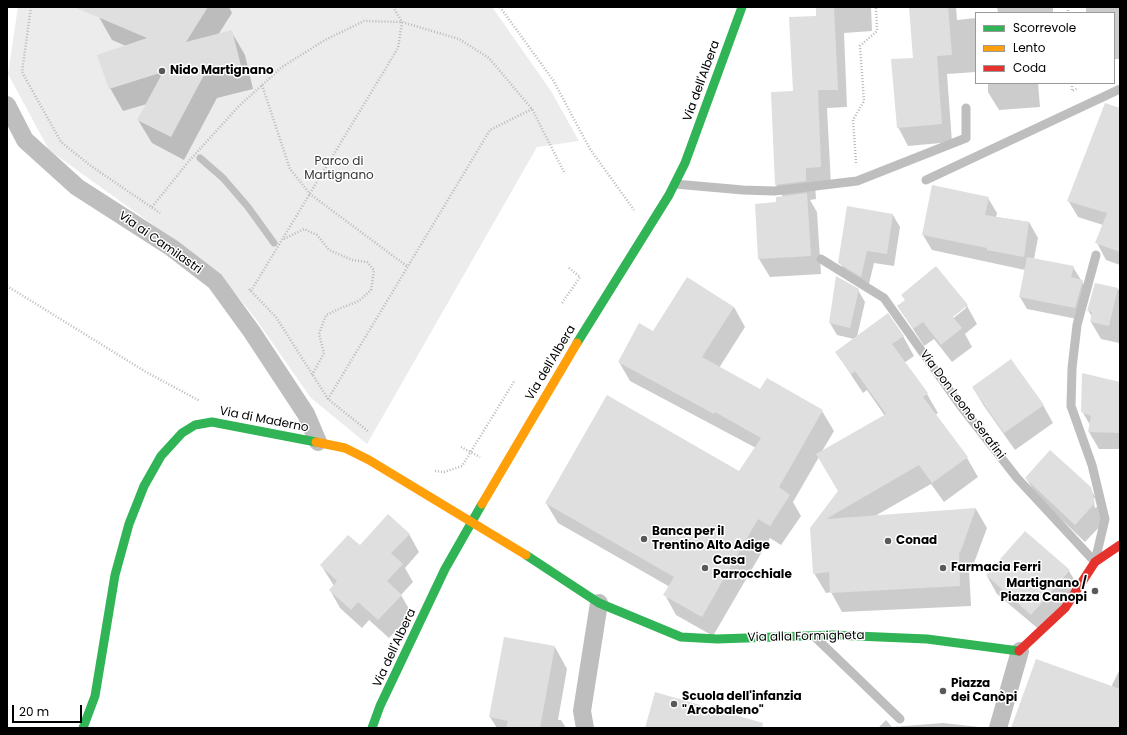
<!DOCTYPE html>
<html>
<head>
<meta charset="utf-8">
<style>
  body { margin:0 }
  #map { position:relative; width:1127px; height:735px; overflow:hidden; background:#fff; font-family:Poppins,sans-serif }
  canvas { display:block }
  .frame { position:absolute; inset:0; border:8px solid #000; pointer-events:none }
  .legend { position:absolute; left:975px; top:12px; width:140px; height:72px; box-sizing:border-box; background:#fff; border:1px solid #999; margin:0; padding:5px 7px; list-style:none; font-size:12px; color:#000 }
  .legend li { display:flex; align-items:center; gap:8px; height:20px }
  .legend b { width:20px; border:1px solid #999 }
  .scale { position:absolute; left:12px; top:705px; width:70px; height:18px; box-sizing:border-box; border:2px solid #000; border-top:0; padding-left:5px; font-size:12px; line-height:14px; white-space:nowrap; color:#000; -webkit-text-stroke:3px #fff; paint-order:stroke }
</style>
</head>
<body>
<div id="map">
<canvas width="1127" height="735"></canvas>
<div class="frame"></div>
<ul class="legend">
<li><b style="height:5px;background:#30b455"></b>Scorrevole</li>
<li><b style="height:5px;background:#ff9f0a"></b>Lento</li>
<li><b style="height:5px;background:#e5322d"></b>Coda</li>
</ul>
<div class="scale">20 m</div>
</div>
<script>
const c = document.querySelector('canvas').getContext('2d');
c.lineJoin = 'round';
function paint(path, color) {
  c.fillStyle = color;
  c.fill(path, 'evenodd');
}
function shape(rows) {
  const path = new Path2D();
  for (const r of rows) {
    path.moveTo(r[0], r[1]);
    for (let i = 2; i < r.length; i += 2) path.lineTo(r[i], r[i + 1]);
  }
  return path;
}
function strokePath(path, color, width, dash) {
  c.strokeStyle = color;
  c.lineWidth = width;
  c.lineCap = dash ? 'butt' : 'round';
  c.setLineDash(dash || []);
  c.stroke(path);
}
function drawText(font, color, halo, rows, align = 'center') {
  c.font = font + ' Poppins,sans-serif';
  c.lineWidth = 3;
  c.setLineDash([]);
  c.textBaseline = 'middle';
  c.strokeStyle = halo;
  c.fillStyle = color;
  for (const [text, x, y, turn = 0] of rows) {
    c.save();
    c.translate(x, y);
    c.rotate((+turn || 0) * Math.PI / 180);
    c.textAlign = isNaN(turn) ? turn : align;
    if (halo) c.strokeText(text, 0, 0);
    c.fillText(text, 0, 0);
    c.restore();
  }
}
const green = shape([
  [18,7,492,7,551,91,579,141,537,147,367,444,311,398,255,318,234,292,177,242,49,150,8,74]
]);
const shadow = shape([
  [103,7,229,7,232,13,218,35,231,31,245,55,253,89,217,98,184,160,152,143,138,120,147,104,123,111,110,88,126,46,112,40,99,17],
  [817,7,871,7,872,31,844,33,847,107,827,108,831,185,815,185,816,199,810,200,817,212,821,274,770,277,759,259,777,203,783,197,776,185,794,92,817,17],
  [910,7,956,7,957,20,976,18,976,72,947,74,952,142,908,146,898,127,914,59],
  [997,7,1053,7,1053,13,998,13],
  [1086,7,1120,7,1120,59,1114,59,1114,13,1086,13],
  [988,83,1038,83,1040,107,999,110,988,92],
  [1120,109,1120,265,1106,260,1097,243,1103,225,1078,217,1068,200],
  [988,198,997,213,996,217,1029,222,1038,238,1034,259,1073,267,1089,293,1082,320,1027,309,1020,297,1025,270,932,250,923,235],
  [893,215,900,227,894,266,874,263,868,288,847,275,840,263],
  [936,268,967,306,977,324,965,334,972,347,952,362,934,339,924,346,899,307,906,301],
  [966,305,966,308,950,321,949,319],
  [1095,284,1120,290,1119,343,1101,339,1091,322,1092,317,1088,310],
  [858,290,865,302,857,337,903,336,914,356,904,363,927,394,938,413,935,415,967,458,978,477,944,502,931,484,875,516,976,509,987,528,971,571,969,569,971,606,842,612,831,592,826,593,814,573,811,528,839,492,819,457,793,502,801,516,781,545,770,538,713,636,676,615,665,595,670,587,558,523,546,503,740,472,756,448,630,381,619,362,653,332,734,307,745,327,719,368,761,390,822,411,834,431,821,453,885,416,867,390,863,393,836,352,854,339,837,335,830,323],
  [1120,384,1120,449,1099,449,1089,432,1090,425,1082,411],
  [973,388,1043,405,1053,423,1015,450,984,406],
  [1026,478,1090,488,1101,507,1105,521,1085,542,1037,496],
  [1093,498,1095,498,1097,507,1095,508],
  [1025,532,1069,571,1080,589,1042,632,997,594,987,576],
  [409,534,419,552,405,568,413,582,401,595,412,614,389,638,369,620,362,628,340,608,330,590,334,586,321,565,360,546],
  [555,647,567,669,558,720,561,720,566,728,497,728,490,717],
  [1120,669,1120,728,1013,728,1113,688,1112,685],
  [886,720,892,727,943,723,988,728,878,728]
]);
const stream = shape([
  [200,158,223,178,248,207,274,243]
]);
const building = shape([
  [74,7,208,7,186,42,232,30,241,66,204,75,171,137,137,120,163,72,109,89,97,55,147,38],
  [816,7,834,7,838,90,818,90,821,167,806,168,806,181,775,185,771,92,793,91,789,17,816,16],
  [909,7,948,7,952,55,937,56,942,124,897,128,891,59,913,58],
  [1105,103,1120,108,1120,252,1095,243,1107,213,1067,201],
  [932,185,989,197,985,215,1029,222,1024,257,987,250,987,248,922,235],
  [807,193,811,256,758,259,755,204,776,202,776,197],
  [847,206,893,214,887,254,867,251,861,277,838,263],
  [1027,257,1074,266,1071,277,1083,280,1075,308,1019,297],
  [936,266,968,305,953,317,962,328,941,345,923,322,913,329,897,306,905,300,901,295],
  [836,276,859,289,850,328,829,323],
  [687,277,734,307,702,357,760,389,767,378,823,410,779,487,790,495,770,526,758,519,702,617,663,595,674,577,545,503,607,395,739,471,761,438,715,412,714,414,618,362,639,323,653,331],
  [1095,283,1118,288,1109,326,1090,322,1092,312,1087,311],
  [888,313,904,336,892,344,928,393,923,397,968,457,932,483,919,465,826,519,976,508,960,553,959,551,960,586,830,593,829,572,813,574,810,528,838,491,816,454,886,414,855,371,851,374,835,352],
  [1011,359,1044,405,1004,433,972,387],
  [1082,373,1120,382,1120,433,1088,432,1091,416,1081,412],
  [1050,450,1091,487,1095,503,1075,525,1025,478],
  [388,514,410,534,391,553,403,564,387,581,402,595,378,620,358,602,351,610,329,590,337,581,320,565,348,535,360,545],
  [1025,531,1070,570,1031,615,986,575],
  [504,637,555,646,540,728,506,728,508,721,489,717],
  [1036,659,1120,689,1120,728,1011,728],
  [655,692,763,723,762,728,645,728]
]);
const path = shape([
  [31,7,22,72,61,142,91,166,160,213],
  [500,7,553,80,590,149,634,210],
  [1068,7,1068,13],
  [1072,83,1072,91,1078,88],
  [262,85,290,169,310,194,408,267],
  [856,163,853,120,864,101,860,46,877,31,876,7],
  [152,207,189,161,239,106,282,67,325,40,364,21,402,22,459,39,489,58,532,109,565,174],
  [284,239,304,229,317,235,329,250,352,260,367,262,374,270,371,290,359,301,341,308,326,315,319,334,324,353,312,375],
  [7,286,146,372,200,401],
  [249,289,276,317,328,399,369,432],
  [251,291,398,48,402,22,393,7],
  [562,303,580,277,568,267],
  [328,399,490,130,532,109],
  [461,447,480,457],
  [435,471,444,472,462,466,515,380]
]);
const lane = shape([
  [926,180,1120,89],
  [675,184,743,190,774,191,857,181,966,138,966,108],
  [821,259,884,298,960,405,1017,478,1095,562],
  [1096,557,1105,519,1092,465,1071,406,1072,368,1077,325,1096,255],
  [816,638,900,719]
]);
const street = shape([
  [7,105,25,140,77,187,172,248,215,281,252,332,306,414,318,442],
  [585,728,582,711,599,603],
  [998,728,1020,651]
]);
const fast = shape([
  [577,343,669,195,685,163,742,7],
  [526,555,599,603,681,637,717,639,833,635,927,639,1019,651],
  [83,728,95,696,115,575,129,524,144,486,161,456,182,433,195,425,212,422,316,442],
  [372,728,380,706,445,569,482,504]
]);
const slow = shape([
  [316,442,345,448,369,460,526,555],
  [482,504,577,343]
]);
const jam = shape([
  [1019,651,1065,608,1095,562,1120,545]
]);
const markers = [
  [162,71,4,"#595959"],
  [644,539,4,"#595959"],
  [888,541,4,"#595959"],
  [705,568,4,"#595959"],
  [943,568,4,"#595959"],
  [1095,591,4,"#595959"],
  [943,691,4,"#595959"],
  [674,704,4,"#595959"]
];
const poiNames = [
  ["Nido Martignano",170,71],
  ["Banca per il",652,532],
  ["Trentino Alto Adige",652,546],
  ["Conad",896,541],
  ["Casa",713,561],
  ["Parrocchiale",713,575],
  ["Farmacia Ferri",951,568],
  ["Martignano /",1087,584,"right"],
  ["Piazza Canopi",1087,598,"right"],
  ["Piazza",951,684],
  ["dei Canòpi",951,698],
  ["Scuola dell'infanzia",682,697],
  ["\"Arcobaleno\"",682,711]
];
const streetNames = [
  ["Via dell'Albera",702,81,-70],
  ["Via ai Camilastri",160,243,35],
  ["Via dell'Albera",551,363,-59],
  ["Via Don Leone Serafini",962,405,53],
  ["Via di Maderno",264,420,11],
  ["Via alla Formigheta",806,637,-1],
  ["Via dell'Albera",395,648,-65]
];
const parkNames = [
  ["Parco di",339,162],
  ["Martignano",339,176]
];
paint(green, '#ececec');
paint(shadow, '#0003');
strokePath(stream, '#bfbfbf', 7);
paint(building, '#dfdfdf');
strokePath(path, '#b9b9b9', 2.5, [1, 2]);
strokePath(lane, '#bebebe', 9);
strokePath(street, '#bebebe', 18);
strokePath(fast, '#30b455', 9);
strokePath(slow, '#ff9f0a', 9);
strokePath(jam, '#e5322d', 9);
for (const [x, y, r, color] of markers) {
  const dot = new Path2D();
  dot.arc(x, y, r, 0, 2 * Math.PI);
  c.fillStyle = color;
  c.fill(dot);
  strokePath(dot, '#fff', 1.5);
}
drawText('bold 12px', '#000', '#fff', poiNames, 'left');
drawText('12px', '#000', '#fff', streetNames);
drawText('12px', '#333', '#fff', parkNames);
</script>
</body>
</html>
